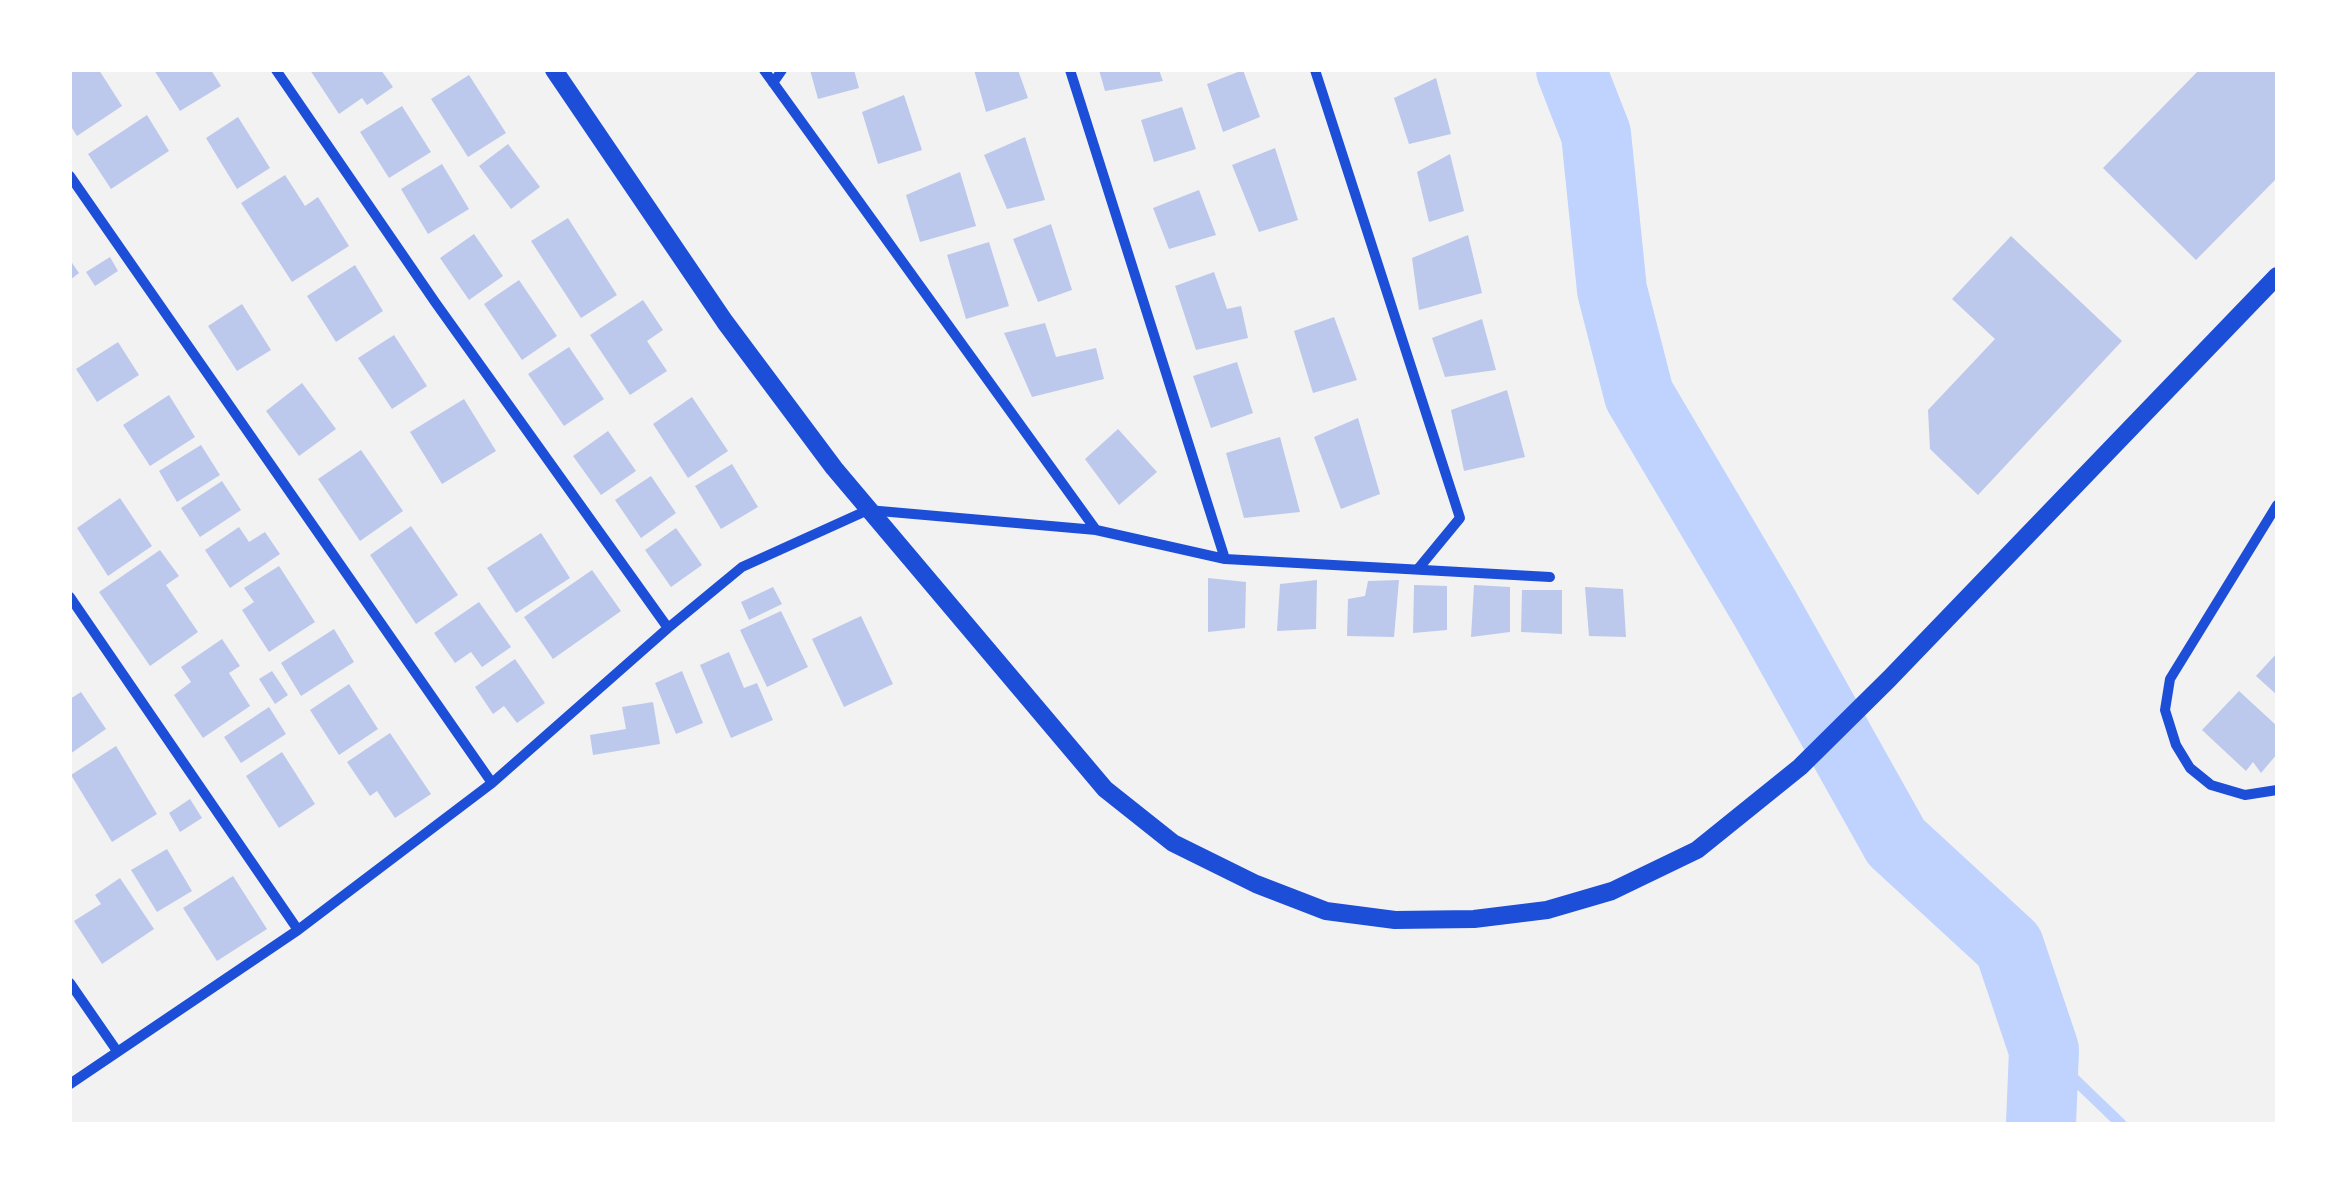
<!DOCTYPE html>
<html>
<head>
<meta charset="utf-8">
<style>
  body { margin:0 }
  #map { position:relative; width:2347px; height:1194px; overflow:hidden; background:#f2f2f2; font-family:"PT Sans Narrow",sans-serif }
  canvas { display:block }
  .frame { position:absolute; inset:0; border:72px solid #fff; pointer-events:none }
</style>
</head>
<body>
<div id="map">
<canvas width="2347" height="1194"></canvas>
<div class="frame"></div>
</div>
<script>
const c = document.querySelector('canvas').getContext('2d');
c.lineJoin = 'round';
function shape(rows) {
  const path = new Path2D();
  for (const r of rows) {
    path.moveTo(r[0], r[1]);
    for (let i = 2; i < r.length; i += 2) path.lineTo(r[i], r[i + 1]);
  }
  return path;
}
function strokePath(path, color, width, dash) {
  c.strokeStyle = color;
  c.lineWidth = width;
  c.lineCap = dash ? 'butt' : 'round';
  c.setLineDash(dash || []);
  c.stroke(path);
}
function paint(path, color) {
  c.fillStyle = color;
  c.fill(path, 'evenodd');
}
const stream = shape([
  [2044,1050,2121,1124]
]);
const river = shape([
  [1571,70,1596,134,1612,290,1639,395,1766,610,1896,842,2009,946,2044,1050,2041,1124]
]);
const building = shape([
  [70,70,99,70,122,106,77,136,70,125],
  [154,70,211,70,221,86,180,111],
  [310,70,381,70,393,87,367,105,362,98,339,114],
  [810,70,854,70,859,88,818,99],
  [974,70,1018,70,1028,98,986,112],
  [1099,70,1159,70,1163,81,1105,91],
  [1243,70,1260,117,1223,132,1207,84],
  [2199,70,2277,70,2277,178,2196,260,2103,168],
  [469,75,506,133,468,157,431,99],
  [1436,78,1451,134,1409,144,1394,98],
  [904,95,922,150,878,164,862,112],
  [402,106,431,152,389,178,360,132],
  [1182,107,1196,149,1154,162,1141,120],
  [147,115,169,151,111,189,88,154],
  [238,117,270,168,237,189,206,138],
  [1025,137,1045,200,1007,209,984,155],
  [508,144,540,187,511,209,479,166],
  [1275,148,1298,220,1259,232,1232,165],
  [1450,154,1464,211,1429,222,1417,172],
  [442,164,469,209,428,234,401,189],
  [960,172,976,226,920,242,906,195],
  [285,175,305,206,318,197,349,246,292,282,241,203],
  [1199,190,1216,235,1169,249,1153,208],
  [568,218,617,295,581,318,531,241],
  [1051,224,1072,290,1038,302,1013,239],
  [474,234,503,276,469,300,440,258],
  [1468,235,1482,293,1419,310,1412,258],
  [2011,236,2122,341,1978,495,1930,449,1928,410,1995,339,1952,299],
  [989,242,1009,306,966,319,947,255],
  [110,257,118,271,95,286,86,272],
  [70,260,79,273,70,280],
  [355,265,383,311,336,342,307,296],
  [1214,272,1227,309,1241,306,1248,338,1196,350,1175,286],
  [519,280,557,336,522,360,484,304],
  [643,300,663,330,647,341,667,371,630,395,590,335],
  [242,304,271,350,237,371,208,326],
  [1334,317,1357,380,1313,393,1294,331],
  [1482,319,1496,370,1445,377,1432,338],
  [1045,323,1056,357,1096,348,1104,379,1032,397,1004,333],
  [394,335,427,386,392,409,358,358],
  [118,342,139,375,97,402,76,369],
  [569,347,604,399,564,426,528,374],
  [1237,362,1253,413,1211,428,1193,376],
  [302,383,336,429,299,456,266,411],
  [1507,390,1525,457,1464,471,1451,410],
  [169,395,195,437,150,466,123,425],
  [692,397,728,451,688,478,653,424],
  [464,399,496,451,442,484,410,432],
  [1358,418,1380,494,1341,509,1314,437],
  [1118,429,1157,472,1119,505,1085,459],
  [608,431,636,471,601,495,573,456],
  [1280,437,1300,512,1244,518,1226,453],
  [201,445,220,475,177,502,159,471],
  [361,450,403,511,360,541,318,479],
  [732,464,758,507,721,529,695,486],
  [651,476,676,513,641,538,615,500],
  [222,481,241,510,200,537,181,508],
  [120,498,152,546,108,576,77,528],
  [411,526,458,595,416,624,370,555],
  [239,527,249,542,265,532,280,554,230,588,205,550],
  [676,528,702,565,671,587,645,550],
  [541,533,570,578,516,613,487,568],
  [160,550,179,576,166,585,198,632,150,666,99,592],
  [279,566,315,622,269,652,242,610,254,602,244,588],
  [592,570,621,611,553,659,524,617],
  [1208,578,1246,582,1245,628,1208,632],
  [1317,580,1316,629,1277,631,1280,584],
  [1399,580,1394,637,1347,636,1348,599,1365,596,1368,581],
  [1414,585,1447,586,1447,630,1413,633],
  [1474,585,1510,587,1510,632,1471,637],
  [773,587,782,604,749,620,741,602],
  [1585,587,1623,589,1626,637,1589,636],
  [1522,590,1562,590,1562,634,1521,632],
  [479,602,511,647,482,667,471,652,455,663,434,633],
  [781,611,808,667,767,687,740,630],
  [861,616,893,684,844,707,812,639],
  [334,629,354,662,301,696,281,663],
  [222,639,240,666,229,673,250,706,203,738,174,695,191,682,181,667],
  [729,652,744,688,757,683,773,720,731,738,700,665],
  [2277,653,2277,695,2256,676],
  [515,659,545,703,517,723,504,706,493,714,475,687],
  [272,671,288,695,275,704,259,679],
  [682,671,703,723,676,734,655,683],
  [349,684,378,729,339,755,310,710],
  [2239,691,2277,726,2277,754,2261,773,2253,762,2246,771,2202,730],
  [81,692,106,729,70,754,70,699],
  [653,702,660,744,593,755,590,735,626,729,622,707],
  [269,707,286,734,241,763,224,737],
  [390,733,431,794,395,818,377,791,370,796,347,762],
  [116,746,157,814,112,842,71,775],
  [282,752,315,804,279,828,246,776],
  [190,799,202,818,180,832,169,813],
  [167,849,192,891,157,912,131,870],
  [233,876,267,929,217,961,183,908],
  [120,878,154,929,102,964,74,921,101,904,95,895]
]);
const minor = shape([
  [276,70,435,302,668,628],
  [764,70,1096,530],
  [1070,70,1225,559],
  [1315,70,1460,518,1418,569],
  [773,83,782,70],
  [70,176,492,783],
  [2277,505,2170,679,2165,710,2176,745,2190,768,2211,785,2245,795,2277,790],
  [70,597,298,930],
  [70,983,117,1051],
  [70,1084,298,930,492,783,668,628,742,567,868,510,1096,530,1225,559,1550,577]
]);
const tertiary = shape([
  [554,70,725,322,834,468,1105,789,1173,843,1256,884,1326,911,1395,920,1474,919,1547,910,1612,891,1697,850,1800,767,1889,679,2277,276]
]);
strokePath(stream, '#bfd3fe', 11);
strokePath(river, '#bfd3fe', 70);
paint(building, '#bdc9ec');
strokePath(minor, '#1d4ed8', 10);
strokePath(tertiary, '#1d4ed8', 18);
</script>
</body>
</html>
